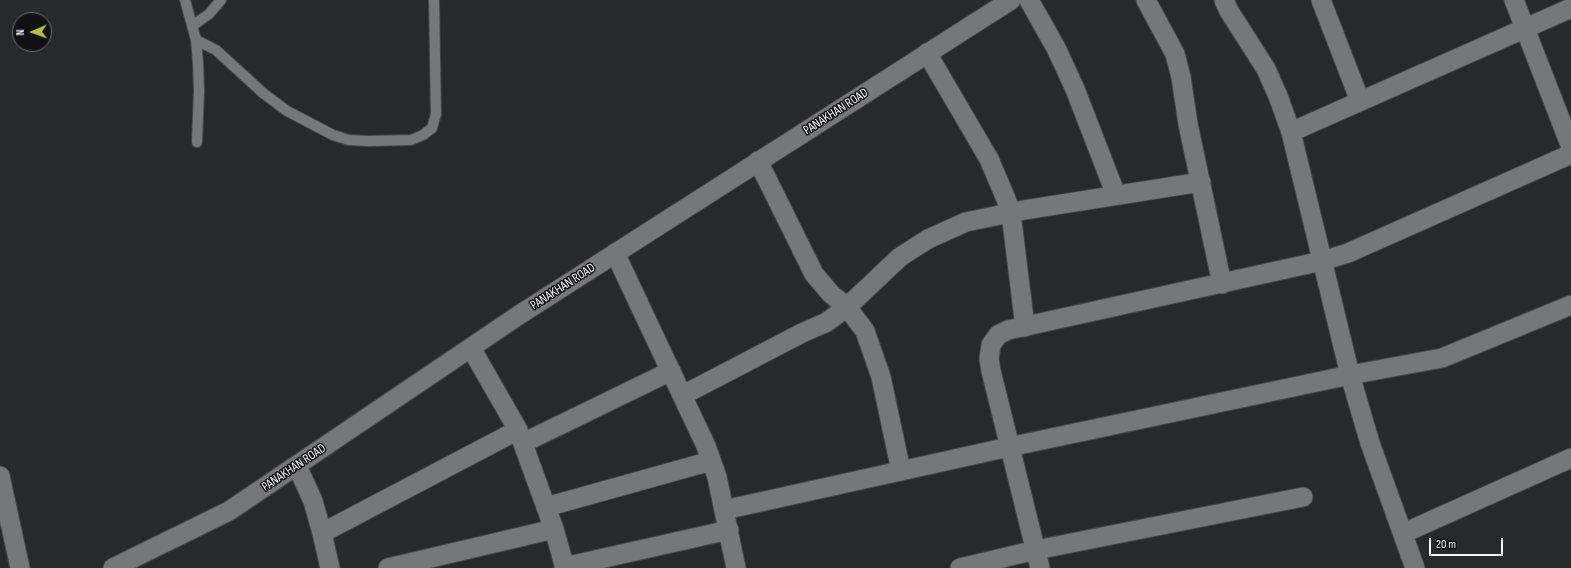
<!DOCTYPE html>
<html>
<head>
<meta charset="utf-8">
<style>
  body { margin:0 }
  #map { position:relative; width:1571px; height:568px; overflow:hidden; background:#27292c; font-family:"Sofia Sans Condensed",sans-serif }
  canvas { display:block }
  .north { position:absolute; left:12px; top:12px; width:40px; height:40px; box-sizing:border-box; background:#111113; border:1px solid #6c6c6e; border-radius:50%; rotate:268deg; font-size:11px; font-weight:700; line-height:16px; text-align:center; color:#f4f5f7 }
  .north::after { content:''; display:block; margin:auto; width:14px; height:18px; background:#b9c046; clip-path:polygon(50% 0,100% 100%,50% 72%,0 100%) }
  .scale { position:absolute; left:1429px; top:538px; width:74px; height:18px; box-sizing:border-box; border:2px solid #f4f5f7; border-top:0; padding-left:5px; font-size:12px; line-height:14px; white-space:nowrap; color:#f4f5f7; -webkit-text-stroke:3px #111113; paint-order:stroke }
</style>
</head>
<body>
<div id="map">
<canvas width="1571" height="568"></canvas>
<div class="north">N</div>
<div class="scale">20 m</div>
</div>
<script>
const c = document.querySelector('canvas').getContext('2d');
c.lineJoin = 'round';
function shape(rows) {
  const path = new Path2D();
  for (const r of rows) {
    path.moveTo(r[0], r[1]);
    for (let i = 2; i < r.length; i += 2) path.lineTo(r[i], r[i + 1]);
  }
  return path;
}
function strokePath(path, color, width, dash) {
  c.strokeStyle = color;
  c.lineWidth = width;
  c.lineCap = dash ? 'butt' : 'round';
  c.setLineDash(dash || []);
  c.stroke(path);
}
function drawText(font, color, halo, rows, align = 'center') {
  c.font = font + ' "Sofia Sans Condensed",sans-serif';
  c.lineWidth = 3;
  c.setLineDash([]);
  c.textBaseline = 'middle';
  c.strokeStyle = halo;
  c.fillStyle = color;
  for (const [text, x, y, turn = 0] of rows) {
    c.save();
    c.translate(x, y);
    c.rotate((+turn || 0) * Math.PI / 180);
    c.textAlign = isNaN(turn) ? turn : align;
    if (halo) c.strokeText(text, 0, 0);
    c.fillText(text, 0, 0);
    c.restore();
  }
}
const lane = shape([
  [185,0,196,40,198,63,199,91,197,142],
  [192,26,209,14,221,0],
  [196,40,216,50,263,93,287,111,333,135,349,140,368,141,411,140,423,135,432,128,436,114,434,0]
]);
const street = shape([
  [1029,0,1056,48,1075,89,1116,195],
  [1146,0,1175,54,1181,77,1188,124,1222,284],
  [1224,0,1229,11,1266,69,1278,96,1291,132,1350,375,1370,443,1415,568],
  [1321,0,1360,101],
  [1514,0,1571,147],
  [927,53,989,159,1006,199,1011,213,1025,327],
  [1291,132,1571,8],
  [758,161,814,274,831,294,847,307,865,331,881,377,901,471],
  [615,253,706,446,717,477,736,568],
  [471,348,518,430,554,529,565,568],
  [683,395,802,333,827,322,847,307,900,257,928,239,966,222,1024,210,1201,182],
  [523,443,671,371],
  [297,466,313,501,322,533,330,568],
  [0,476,20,568],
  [546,507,711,461],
  [724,510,1009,447,1350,375,1442,358,1571,305],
  [322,533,518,430],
  [1404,533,1571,458],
  [564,567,729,530],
  [113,568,229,511,519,315,1011,0],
  [388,568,554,529],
  [960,568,1036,550,1303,497],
  [1040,568,991,371,989,359,991,345,998,335,1008,330,1322,261,1348,253,1571,154]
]);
const streetNames = [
  ["PANAKHAN ROAD",836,112,-33],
  ["PANAKHAN ROAD",563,287,-33],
  ["PANAKHAN ROAD",294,468,-34]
];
strokePath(lane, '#47484b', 12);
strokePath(street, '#47484b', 21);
strokePath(lane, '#75777b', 10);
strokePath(street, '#75777b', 19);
drawText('13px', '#f4f5f7', '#111113', streetNames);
</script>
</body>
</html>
